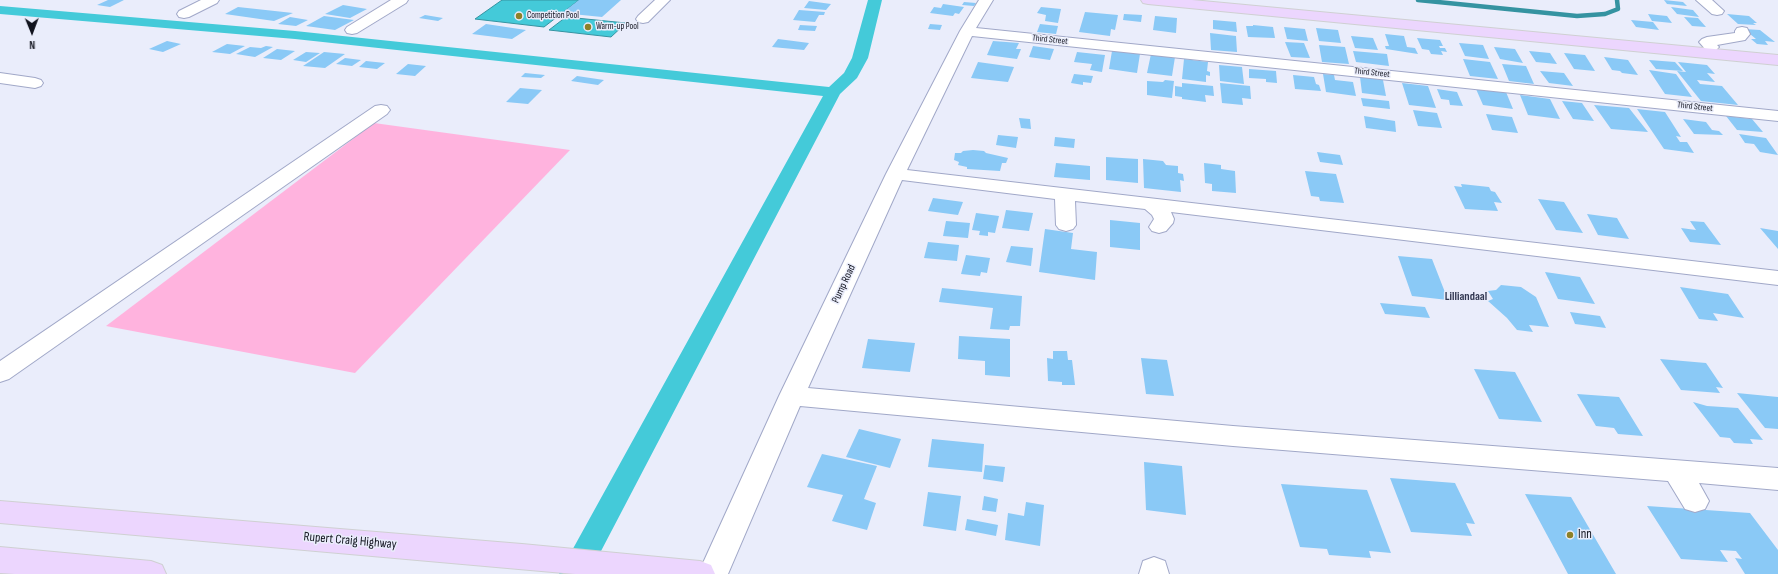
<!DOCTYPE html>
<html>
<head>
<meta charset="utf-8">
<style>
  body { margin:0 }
  #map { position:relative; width:1778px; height:574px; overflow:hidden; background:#eaedfb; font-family:"Sofia Sans Condensed",sans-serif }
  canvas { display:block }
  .north { position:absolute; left:12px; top:12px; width:40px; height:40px; -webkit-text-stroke:3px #eaedfb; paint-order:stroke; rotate:179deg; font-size:11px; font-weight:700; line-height:16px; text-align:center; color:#11131e }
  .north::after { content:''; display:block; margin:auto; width:14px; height:18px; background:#11131e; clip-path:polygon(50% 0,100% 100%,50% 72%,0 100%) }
</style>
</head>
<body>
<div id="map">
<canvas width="1778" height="574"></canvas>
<div class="north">N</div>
</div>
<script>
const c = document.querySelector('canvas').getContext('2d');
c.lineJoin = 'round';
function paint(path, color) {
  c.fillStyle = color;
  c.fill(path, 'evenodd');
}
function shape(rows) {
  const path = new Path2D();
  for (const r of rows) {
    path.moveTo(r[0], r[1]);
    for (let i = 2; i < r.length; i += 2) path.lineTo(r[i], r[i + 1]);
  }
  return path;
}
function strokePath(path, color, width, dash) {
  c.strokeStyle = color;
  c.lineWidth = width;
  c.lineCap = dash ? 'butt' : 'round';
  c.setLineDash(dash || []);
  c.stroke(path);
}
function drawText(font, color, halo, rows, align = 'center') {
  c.font = font + ' "Sofia Sans Condensed",sans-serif';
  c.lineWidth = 3;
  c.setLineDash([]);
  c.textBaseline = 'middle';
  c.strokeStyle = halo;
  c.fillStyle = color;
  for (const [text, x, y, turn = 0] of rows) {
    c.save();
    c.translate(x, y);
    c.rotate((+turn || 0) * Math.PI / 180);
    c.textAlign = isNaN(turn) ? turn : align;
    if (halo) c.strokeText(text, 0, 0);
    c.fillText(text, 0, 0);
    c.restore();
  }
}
const green = shape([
  [374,123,570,150,355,373,106,326]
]);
const water = shape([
  [502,0,579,0,544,27,475,19,502,0],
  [566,17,626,23,611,37,549,30,566,17]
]);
const stream = shape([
  [1418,0,1577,16,1605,14,1618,9,1617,0]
]);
const canal = shape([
  [868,0,882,0,868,58,857,78,840,94,589,574,559,574,823,96,295,39,0,14,0,6,295,31,829,87,844,73,852,58,868,0]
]);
const building = shape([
  [108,0,124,0,110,7,97,5],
  [579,0,621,0,602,17,562,13],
  [1664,0,1683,2,1687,6,1667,4],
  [809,1,831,4,826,10,804,8],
  [964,2,976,3,974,6,962,5],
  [943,4,964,7,959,14,955,13,953,16,930,13,934,7,941,8],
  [343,5,367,9,350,18,325,14],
  [238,7,293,13,274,21,225,14],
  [1041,7,1061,9,1058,23,1045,21,1046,15,1037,13],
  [1671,7,1693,10,1699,17,1677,14],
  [799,10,825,12,824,15,819,15,815,22,793,20],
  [1085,12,1118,15,1115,30,1111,29,1110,36,1079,32],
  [1124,14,1142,15,1141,22,1123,20],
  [1648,14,1667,16,1672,23,1652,21],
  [1727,14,1749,16,1757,23,1753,23,1756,25,1738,24],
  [425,15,443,18,438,21,419,18],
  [324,16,354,20,335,30,306,26],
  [1155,16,1177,18,1176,33,1153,30],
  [290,17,308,20,296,26,278,24],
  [1684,17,1698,18,1706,27,1692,26],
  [1213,20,1236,22,1237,32,1213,29],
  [1631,20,1653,22,1659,30,1636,27],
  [486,24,526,30,512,39,472,34],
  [930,24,942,25,940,30,928,29],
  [1040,24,1058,26,1056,34,1037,32],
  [800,25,817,26,815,31,798,30],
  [1253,25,1273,27,1275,38,1248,37,1246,26,1253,26],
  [1284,27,1305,29,1308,41,1287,39],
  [1316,28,1338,30,1341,43,1319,41],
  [1744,29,1760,30,1775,42,1765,41,1768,45,1757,44,1751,39,1756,39],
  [1210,33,1236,36,1237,52,1211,50],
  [1385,34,1404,36,1407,47,1415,48,1418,54,1386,49,1385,46,1389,46],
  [1351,36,1373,38,1378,50,1355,48],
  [1417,38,1440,40,1443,46,1439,46,1440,48,1445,48,1447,52,1441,51,1443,55,1431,54,1429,50,1422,49],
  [778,39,809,43,804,50,772,47],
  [167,41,181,44,163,52,149,49],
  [993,41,1019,43,1016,49,1021,49,1017,59,987,55],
  [1285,42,1304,43,1310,58,1291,57],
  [1459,43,1483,45,1489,59,1465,56],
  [227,44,245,46,230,54,212,52],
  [1319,45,1345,47,1349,64,1322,62],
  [266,46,273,47,255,57,236,54,250,47,261,48],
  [1033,46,1054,49,1050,60,1029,57],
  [1494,47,1515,49,1523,63,1500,59],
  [277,49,295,51,281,60,263,58],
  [1112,51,1140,54,1137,73,1109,69],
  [1353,51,1387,54,1389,66,1356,62],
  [1529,51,1550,53,1557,64,1536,62],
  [306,52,320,53,306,62,293,60],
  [324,52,345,54,325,68,303,66],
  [1077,52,1105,55,1102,72,1090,70,1092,64,1074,62],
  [1564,53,1585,55,1595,71,1574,69],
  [1151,54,1175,57,1172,76,1147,73],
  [1604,57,1628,60,1638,75,1622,73,1620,71,1612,70],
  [345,58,361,60,352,66,336,64],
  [1184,59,1208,62,1207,71,1210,72,1210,76,1206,75,1206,82,1182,79],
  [1463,59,1490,62,1498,79,1470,76],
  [1649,60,1675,62,1683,71,1656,69],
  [366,61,385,63,377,69,359,67],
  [978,62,1014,67,1008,82,971,78],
  [1678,62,1707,65,1715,74,1707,73,1715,82,1697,80,1700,84,1722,86,1738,105,1701,101,1677,71,1686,72],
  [408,64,426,66,415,76,396,74],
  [1502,64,1526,66,1534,84,1509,81],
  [1219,65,1242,67,1244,84,1220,81],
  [1249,69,1276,71,1277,83,1266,82,1266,79,1249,78],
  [1649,70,1676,74,1692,97,1665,94],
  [1540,71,1564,73,1573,86,1549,83],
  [525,73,545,75,541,78,521,77],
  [1074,74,1093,76,1091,83,1083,82,1083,85,1071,83],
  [1323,74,1334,75,1335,80,1353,82,1356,96,1326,92],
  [1293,75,1314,77,1316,84,1319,85,1321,91,1295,89],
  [577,76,604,80,598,85,571,81],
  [1360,77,1383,80,1386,96,1362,93],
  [1165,80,1174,81,1172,98,1147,95,1147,81,1163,82],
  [1182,83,1213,86,1214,96,1205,95,1206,102,1182,99,1182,97,1175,96,1175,86,1182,87],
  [1220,83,1250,86,1251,99,1242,98,1243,105,1222,103],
  [1402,83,1428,86,1436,108,1409,105],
  [520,88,542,90,528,104,506,102],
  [1437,89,1457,92,1463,106,1450,105,1449,100,1441,99],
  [1476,89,1506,92,1513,109,1483,105],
  [1520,95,1550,99,1560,119,1528,115],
  [1361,98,1389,101,1390,109,1363,106],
  [1562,101,1582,103,1594,121,1573,119],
  [1594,105,1629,108,1648,132,1611,129],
  [1637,109,1665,112,1681,137,1676,136,1680,142,1687,142,1694,153,1664,149],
  [1413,110,1437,113,1442,128,1418,126],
  [1486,114,1512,117,1518,133,1492,130],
  [1364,116,1395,121,1396,132,1366,128],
  [1726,116,1752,119,1763,132,1737,130],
  [1019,118,1030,119,1031,129,1021,128],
  [1683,119,1706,122,1712,130,1719,131,1723,135,1694,134],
  [1739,134,1766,138,1778,155,1760,152,1754,144,1745,143],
  [998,135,1018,137,1016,148,996,145],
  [1055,137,1075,139,1074,148,1054,146],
  [973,150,984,151,986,153,1008,158,1006,163,1002,163,1000,171,967,169,967,167,958,165,959,162,954,160,955,153,961,153,963,151],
  [1317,152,1340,155,1343,165,1320,162],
  [1106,157,1138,159,1138,183,1106,180],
  [1143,159,1163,161,1166,165,1178,166,1178,173,1183,174,1184,181,1180,180,1181,192,1144,188],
  [1056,163,1090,166,1090,180,1054,177],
  [1204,163,1221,165,1221,169,1235,171,1236,193,1212,191,1212,184,1205,183],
  [1305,171,1336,174,1344,203,1320,201,1319,197,1311,196],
  [1461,184,1489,187,1491,191,1495,192,1502,203,1494,202,1498,211,1465,209,1454,186,1462,187],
  [933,198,963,202,958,215,928,211],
  [1538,199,1564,202,1583,233,1556,230],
  [1006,210,1033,213,1029,231,1002,228],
  [976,213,999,216,995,233,988,232,988,236,979,235,980,231,972,230],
  [1587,214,1617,218,1629,239,1598,235],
  [1110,220,1140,223,1140,250,1110,247],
  [946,221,970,223,968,238,943,236],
  [1690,221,1704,222,1721,245,1690,242,1681,228,1696,230],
  [1760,228,1778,231,1778,249],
  [1045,229,1073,233,1071,249,1097,252,1095,280,1039,272],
  [928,242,959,245,957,261,924,258],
  [1011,246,1033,248,1031,266,1006,262],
  [966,255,990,258,987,273,981,272,980,276,961,274],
  [1398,256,1432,259,1448,300,1412,296],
  [1545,272,1580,277,1595,304,1558,299],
  [1501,285,1521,287,1536,297,1549,327,1529,325,1533,332,1517,330,1507,318,1488,301,1493,299,1488,291,1496,290],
  [1680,287,1728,294,1744,318,1713,313,1718,321,1699,319],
  [942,288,1022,296,1020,326,1010,326,1009,330,990,329,993,308,939,302],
  [1380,303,1425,307,1430,318,1385,314],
  [1570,312,1600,316,1606,328,1575,324],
  [959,336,1010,339,1010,377,985,375,985,361,958,359],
  [868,339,915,343,910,372,862,368],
  [1053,351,1067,351,1068,360,1072,360,1075,385,1062,385,1062,382,1048,381,1047,358,1053,359],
  [1141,358,1167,360,1174,396,1146,394],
  [1660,359,1706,363,1723,388,1716,387,1720,393,1681,390],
  [1474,369,1515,372,1542,422,1499,419],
  [1737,393,1778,397,1778,429,1765,428],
  [1577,394,1619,397,1643,436,1618,434,1614,428,1596,426],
  [1693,402,1707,406,1738,408,1763,440,1750,439,1753,444,1734,443,1730,438,1720,437],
  [859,429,901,439,890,468,846,457],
  [932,439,984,444,982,472,928,467],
  [822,454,877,466,864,499,876,503,867,530,832,521,843,495,807,487],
  [1144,462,1182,466,1186,515,1146,510],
  [985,465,1005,467,1003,482,983,479],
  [1390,478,1455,483,1475,524,1466,523,1472,536,1411,532],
  [1281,484,1367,490,1391,553,1369,551,1371,558,1329,555,1327,549,1300,547],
  [928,492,961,496,956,531,923,526],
  [1525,494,1571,497,1616,574,1568,574],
  [984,496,998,499,996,512,982,510],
  [1026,502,1044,505,1040,546,1005,540,1008,513,1024,516],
  [1647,506,1750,513,1778,550,1778,574,1745,574,1735,558,1742,559,1736,551,1720,550,1728,562,1681,559],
  [967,519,998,525,996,536,965,530]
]);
const minor = shape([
  [201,0,219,0,217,3,189,17,184,18,179,17,177,14,179,11,201,0],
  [391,0,408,0,406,3,357,33,352,34,347,33,345,30,347,27,391,0],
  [655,0,670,0,648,22,643,23,638,22,636,19,638,16,655,0],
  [979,0,993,0,976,28,1778,111,1778,121,972,36,907,170,1778,271,1778,285,1171,212,1174,219,1173,223,1166,231,1159,233,1152,231,1149,227,1154,219,1152,215,1145,209,1075,201,1076,225,1073,229,1066,231,1059,229,1056,225,1055,199,902,180,808,388,1233,426,1778,468,1778,490,1699,483,1709,501,1705,509,1695,512,1685,509,1668,481,1233,446,800,406,728,574,698,574,779,396,886,174,960,31,979,0],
  [1696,0,1712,0,1724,11,1722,14,1717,15,1712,14,1696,0],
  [1742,27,1747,28,1750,34,1745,40,1717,45,1719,47,1716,50,1711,52,1706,50,1699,42,1702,39,1707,37,1735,33,1735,31,1737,28,1742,27],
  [0,73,35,78,41,80,43,83,41,86,35,88,0,83,0,73],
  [381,105,387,106,390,110,387,114,9,379,0,382,0,361,375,106,381,105],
  [1154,557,1165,561,1169,574,1139,574,1143,561,1154,557]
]);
const major = shape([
  [1141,0,1192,0,1778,55,1778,65,1148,4,1143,3,1141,0],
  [0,501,522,544,700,561,711,565,715,574,575,574,0,523,0,501],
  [0,547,151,561,162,565,166,574,15,574,0,573,0,547]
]);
const markers = [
  [519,16,4,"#8d8129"],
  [588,27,4,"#8d8129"],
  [1570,535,4,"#8d8129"]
];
const farPoinames = [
  ["Competition Pool",527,16],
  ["Warm-up Pool",596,27]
];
const farStreetnames = [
  ["Third Street",1050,40,6],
  ["Third Street",1372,73,6],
  ["Third Street",1695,107,6]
];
const streetNames = [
  ["Pump Road",844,284,-65]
];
const neighbourhoodNames = [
  ["Lilliandaal",1466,297]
];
const nearPoinames = [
  ["Inn",1578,535]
];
const nearStreetnames = [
  ["Rupert Craig Highway",350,541,5]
];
paint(green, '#ffb3de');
paint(water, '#44cad9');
strokePath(water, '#3593a1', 1);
strokePath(stream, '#3593a1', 4.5);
paint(canal, '#44cad9');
paint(building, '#8ac9f6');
strokePath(minor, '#a1a8c8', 2);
strokePath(major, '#cfd0d2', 2);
paint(minor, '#fff');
paint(major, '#ecd6fe');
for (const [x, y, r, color] of markers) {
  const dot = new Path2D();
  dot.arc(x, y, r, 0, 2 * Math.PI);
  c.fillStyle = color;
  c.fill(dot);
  strokePath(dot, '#eaedfb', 1.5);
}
drawText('9px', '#11131e', '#eaedfb', farPoinames, 'left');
drawText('9px', '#11131e', '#eaedfb', farStreetnames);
drawText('11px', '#11131e', '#eaedfb', streetNames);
drawText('bold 12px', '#313751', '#eaedfb', neighbourhoodNames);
drawText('13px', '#11131e', '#eaedfb', nearPoinames, 'left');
drawText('13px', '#11131e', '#eaedfb', nearStreetnames);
</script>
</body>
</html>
